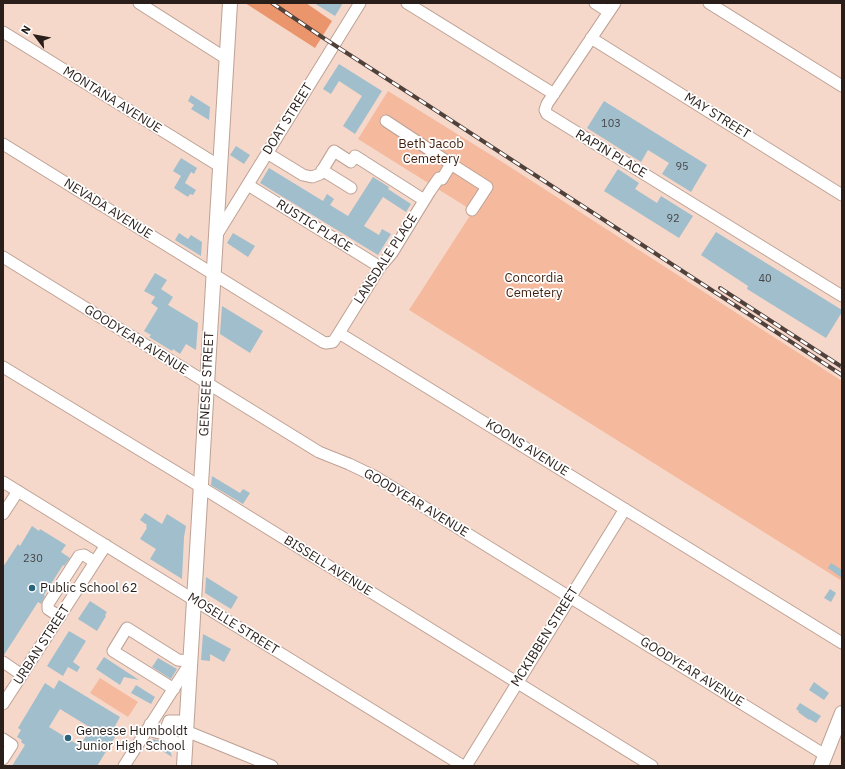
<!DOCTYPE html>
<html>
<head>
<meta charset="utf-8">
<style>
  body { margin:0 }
  #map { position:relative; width:845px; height:769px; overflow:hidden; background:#f6d8ca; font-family:"IBM Plex Sans",sans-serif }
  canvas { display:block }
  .frame { position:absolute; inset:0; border:4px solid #291e19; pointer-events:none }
  .north { position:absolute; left:16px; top:16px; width:40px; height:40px; -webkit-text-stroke:3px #fff; paint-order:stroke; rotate:302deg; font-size:11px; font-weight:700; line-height:16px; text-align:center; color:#291e19 }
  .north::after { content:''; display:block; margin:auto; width:14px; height:18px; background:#291e19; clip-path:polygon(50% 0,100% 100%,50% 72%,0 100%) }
</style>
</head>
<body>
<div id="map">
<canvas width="845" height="769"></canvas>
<div class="frame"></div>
<div class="north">N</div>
</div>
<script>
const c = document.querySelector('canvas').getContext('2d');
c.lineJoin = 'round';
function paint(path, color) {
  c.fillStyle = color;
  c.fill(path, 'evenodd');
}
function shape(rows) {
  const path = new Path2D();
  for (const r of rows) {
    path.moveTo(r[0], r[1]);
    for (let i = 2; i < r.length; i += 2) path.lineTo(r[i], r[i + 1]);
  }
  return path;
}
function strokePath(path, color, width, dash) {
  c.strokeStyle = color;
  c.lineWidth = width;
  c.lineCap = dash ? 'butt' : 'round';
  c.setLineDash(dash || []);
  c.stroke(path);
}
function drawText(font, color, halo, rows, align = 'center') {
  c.font = font + ' "IBM Plex Sans",sans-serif';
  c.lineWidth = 3.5;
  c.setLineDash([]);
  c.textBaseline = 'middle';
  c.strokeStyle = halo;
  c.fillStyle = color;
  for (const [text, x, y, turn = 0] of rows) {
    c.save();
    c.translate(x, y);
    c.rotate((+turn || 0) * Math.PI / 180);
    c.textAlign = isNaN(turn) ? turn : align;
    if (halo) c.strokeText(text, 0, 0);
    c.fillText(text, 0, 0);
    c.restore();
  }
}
const green = shape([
  [388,91,504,163,842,381,842,581,409,310,473,211,358,139],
  [100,678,138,702,128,717,90,693]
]);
const forest = shape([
  [245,3,306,3,332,21,315,48]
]);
const building = shape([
  [314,3,343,3,335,16],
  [339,64,382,91,355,134,343,126,362,96,339,81,331,94,323,89],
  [191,95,210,107,209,120,191,109,194,105,188,101],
  [604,101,707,165,691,192,662,174,669,163,648,150,641,162,587,128],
  [236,146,250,155,244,164,230,155],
  [181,158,197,168,194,174,191,172,185,183,196,190,193,195,190,194,188,197,174,188,181,176,173,171],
  [269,168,323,201,327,194,334,199,330,205,348,216,373,177,389,187,388,189,411,204,406,212,383,197,364,226,379,235,382,229,391,234,378,255,260,183],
  [618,169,639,183,635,189,657,203,661,196,693,216,679,238,604,191],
  [716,232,842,310,842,312,826,338,747,289,748,286,701,255],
  [179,233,188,239,191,235,202,242,201,256,175,240],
  [233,233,255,246,248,257,227,243],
  [155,273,167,280,161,289,173,297,168,305,198,323,196,350,186,344,180,354,173,349,172,351,149,337,151,335,144,331,158,308,151,303,155,297,144,291],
  [222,306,263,331,250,353,220,334],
  [212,476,240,493,243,489,250,493,243,504,211,485],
  [145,513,162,524,167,514,186,526,184,537,182,579,150,559,156,549,140,539,147,528,146,527,147,525,140,520],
  [32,526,39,531,40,529,66,545,61,552,70,558,64,566,63,565,44,595,45,596,41,604,38,602,4,655,3,655,3,567,18,544,20,546],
  [831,563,842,570,842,578,828,568],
  [206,577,238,597,231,609,205,593],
  [830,589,836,593,831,602,824,598],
  [90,601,107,612,105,615,106,616,97,631,78,619],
  [69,631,86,641,73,662,80,667,77,672,68,667,63,676,47,666],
  [203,634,231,649,224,662,210,654,210,661,201,660],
  [104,657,139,680,124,677,120,685,96,669],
  [158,658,177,669,171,679,152,667],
  [59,680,120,717,115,726,120,729,97,766,12,766,25,745,21,742,22,740,17,737,21,730,18,728,45,683,54,689],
  [60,709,91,728,80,746,49,727],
  [814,682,829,693,824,700,809,690],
  [136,685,155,697,151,704,131,693],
  [800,703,821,716,816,723,809,719,809,720,798,712,799,711,796,709],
  [153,739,161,741,169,747,172,757,150,743]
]);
const minor = shape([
  [139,3,227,59],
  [407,3,554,94],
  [595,3,609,12],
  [615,3,547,104,545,110,547,114,842,296],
  [709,3,842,86],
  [3,32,221,167],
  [591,38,842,195],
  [3,144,323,342,326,343,333,342,339,333,842,643],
  [267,153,303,175,312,177,320,174,334,151,351,162,355,156,424,200],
  [451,164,487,187,472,210],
  [322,170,351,188],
  [248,185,380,267],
  [216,236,360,3],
  [3,257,319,452,349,464,374,476,825,755],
  [339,333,380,267,392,253,430,191,439,178,442,179,451,164,386,121],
  [3,367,201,487,652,766],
  [3,482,463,766],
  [3,514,18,491],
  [60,617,48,609,48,604,79,556,84,555,95,562],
  [3,662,22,675],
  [174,689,113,651,127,628,178,660,190,661],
  [3,704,106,545],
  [150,724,155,732,164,734,185,749],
  [186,731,272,766],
  [164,734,169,721,187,721],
  [3,739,12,745,3,759],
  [124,766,190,663],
  [466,766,625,509]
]);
const major = shape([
  [184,766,230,3],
  [821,766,842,713]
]);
const rail = shape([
  [272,3,322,37,429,106,842,375],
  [720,288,842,367]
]);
const markers = [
  [32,588,4,"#29647c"],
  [68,738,4,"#29647c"]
];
const numberNames = [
  ["103",611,124],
  ["95",682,167],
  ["92",673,219],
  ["40",765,279],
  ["230",33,559]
];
const streetNames = [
  ["MONTANA AVENUE",112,100,32],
  ["MAY STREET",717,116,32],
  ["DOAT STREET",288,119,-58],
  ["RAPIN PLACE",611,154,31],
  ["NEVADA AVENUE",108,209,32],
  ["RUSTIC PLACE",314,226,32],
  ["LANSDALE PLACE",386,259,-57],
  ["GOODYEAR AVENUE",136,340,32],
  ["GENESEE STREET",207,384,-87],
  ["KOONS AVENUE",527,448,32],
  ["GOODYEAR AVENUE",416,503,31],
  ["BISSELL AVENUE",328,566,32],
  ["MOSELLE STREET",233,624,32],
  ["MCKIBBEN STREET",545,637,-58],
  ["URBAN STREET",42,645,-57],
  ["GOODYEAR AVENUE",692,672,32]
];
const parkNames = [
  ["Beth Jacob",431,144],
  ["Cemetery",431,159],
  ["Concordia",534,278],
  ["Cemetery",534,293]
];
const poiNames = [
  ["Public School 62",40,588],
  ["Genesse Humboldt",76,731],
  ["Junior High School",76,746]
];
paint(green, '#f5b99d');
paint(forest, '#ea956b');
paint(building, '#a0becc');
strokePath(minor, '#bda194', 13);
strokePath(major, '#bda194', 16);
strokePath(minor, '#fff', 11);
strokePath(major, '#fff', 14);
strokePath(rail, '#50413b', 4);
strokePath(rail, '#fff', 2.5, [8]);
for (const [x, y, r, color] of markers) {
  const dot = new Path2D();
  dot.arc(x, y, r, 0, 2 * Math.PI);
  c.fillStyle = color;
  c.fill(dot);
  strokePath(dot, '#fff', 1.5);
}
drawText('11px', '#474646', null, numberNames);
drawText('13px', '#291e19', '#fff', streetNames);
drawText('13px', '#401f0d', '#fff', parkNames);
drawText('13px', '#291e19', '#fff', poiNames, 'left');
</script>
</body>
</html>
